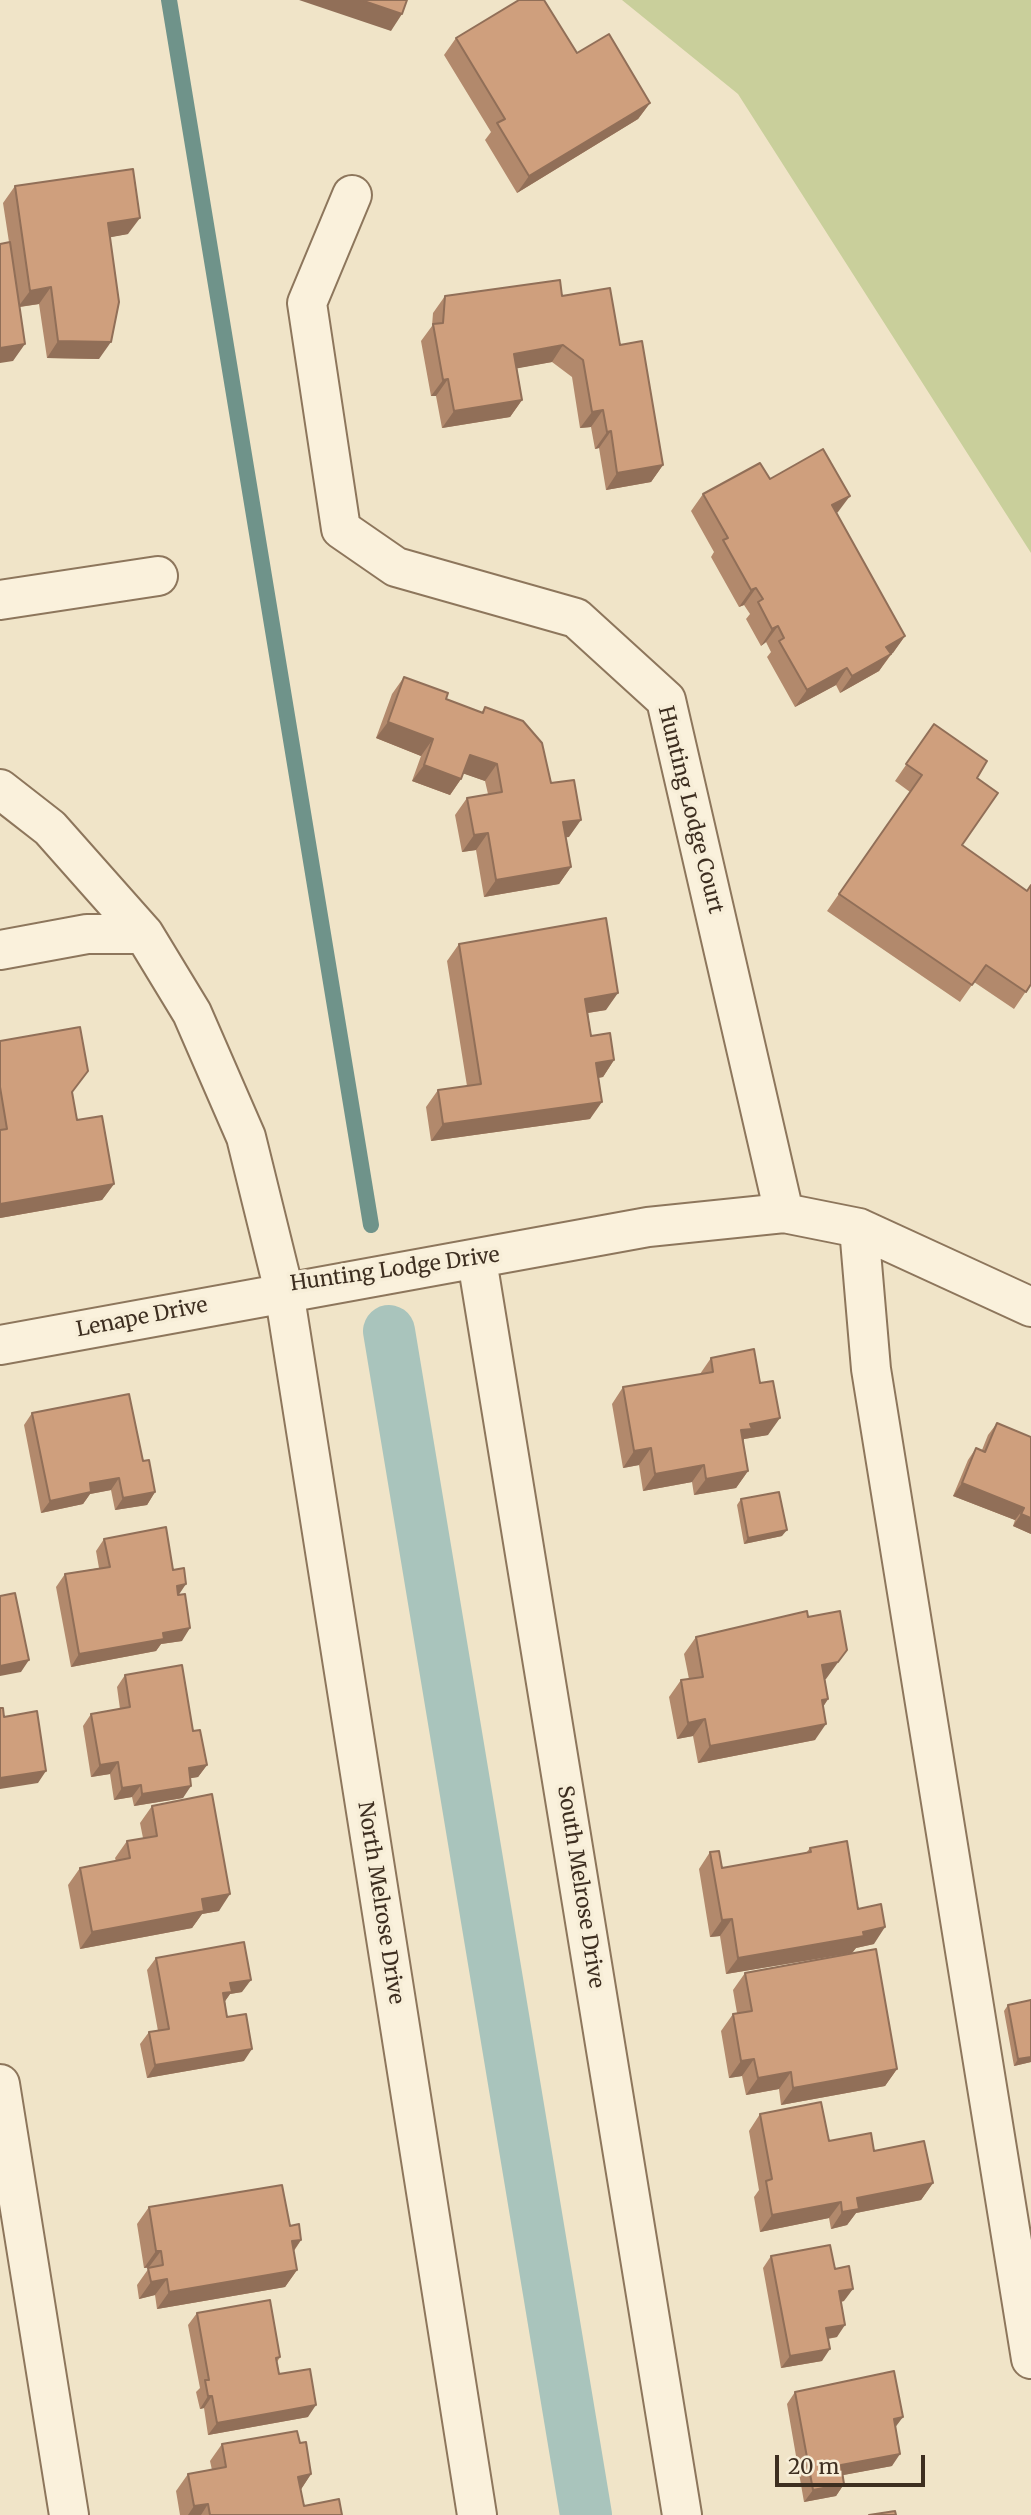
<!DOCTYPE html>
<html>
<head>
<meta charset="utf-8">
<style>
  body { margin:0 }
  #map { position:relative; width:1031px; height:2515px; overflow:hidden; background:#f0e4c8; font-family:Merriweather,serif }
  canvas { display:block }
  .scale { position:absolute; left:775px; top:2455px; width:150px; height:32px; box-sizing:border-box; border:4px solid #3d2e20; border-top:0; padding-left:9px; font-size:21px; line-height:24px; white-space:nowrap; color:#3d2e20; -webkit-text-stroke:5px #f7eed8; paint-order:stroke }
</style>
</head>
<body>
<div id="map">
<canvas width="1031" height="2515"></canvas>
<div class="scale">20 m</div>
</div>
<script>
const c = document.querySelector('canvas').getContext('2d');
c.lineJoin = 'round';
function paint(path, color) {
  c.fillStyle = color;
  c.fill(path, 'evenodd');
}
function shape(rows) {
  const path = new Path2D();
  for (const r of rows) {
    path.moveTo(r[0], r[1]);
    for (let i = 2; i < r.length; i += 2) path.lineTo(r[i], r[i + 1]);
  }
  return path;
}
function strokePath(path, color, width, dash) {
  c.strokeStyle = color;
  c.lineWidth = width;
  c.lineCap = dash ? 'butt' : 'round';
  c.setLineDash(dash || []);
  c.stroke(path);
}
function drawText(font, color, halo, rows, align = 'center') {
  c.font = font + ' Merriweather,serif';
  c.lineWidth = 7;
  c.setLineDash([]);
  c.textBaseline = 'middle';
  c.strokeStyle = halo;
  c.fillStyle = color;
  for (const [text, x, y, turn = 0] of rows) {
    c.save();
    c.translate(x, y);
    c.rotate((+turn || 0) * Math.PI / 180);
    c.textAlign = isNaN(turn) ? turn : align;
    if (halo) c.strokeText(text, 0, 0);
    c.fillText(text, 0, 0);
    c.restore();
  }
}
const green = shape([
  [622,0,1031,0,1031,553,738,94]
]);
const stream = shape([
  [169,0,371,1225]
]);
const canal = shape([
  [389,1331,586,2515]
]);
const minor = shape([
  [352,195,307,303,341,529,396,567,576,618,666,700,784,1213],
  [0,600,158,576],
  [0,789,50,828,144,934,192,1013,246,1137,284,1291,477,2515],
  [0,950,87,934,144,934],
  [859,1228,871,1369,1031,2359],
  [477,1260,682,2515],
  [0,1345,648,1227,784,1213,859,1228,1031,1307],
  [0,2084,69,2515]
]);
const wall = shape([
  [456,38,577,53,650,103,638,119,517,193,485,140,491,132,444,55],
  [15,186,128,234,110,237,99,359,47,358,39,304,20,307,13,361,9,242,3,203],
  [445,296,562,296,620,345,663,465,651,482,606,490,599,448,595,449,591,427,580,428,572,377,552,362,517,368,522,400,510,417,442,428,436,396,431,396,421,341,432,326,433,313],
  [770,479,838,512,836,513,905,636,879,671,840,693,836,685,795,707,767,657,771,652,766,642,761,646,746,619,750,614,744,605,739,607,711,557,714,552,691,511,703,494],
  [404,677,446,699,481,713,485,707,551,783,569,837,566,837,571,867,559,884,484,897,476,850,462,852,455,815,467,798,488,794,485,781,463,773,461,779,450,795,412,781,421,756,376,738,392,694],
  [934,724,977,778,962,845,1031,984,1014,1009,974,982,960,1002,827,911,910,792,895,781],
  [459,944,606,1010,588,1013,591,1036,614,1060,603,1077,598,1078,590,1119,431,1141,426,1107,438,1090,467,1086,447,961],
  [0,1041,72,1093,77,1120,114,1184,102,1200,0,1218],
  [711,1358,768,1435,744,1439,743,1442,748,1471,736,1488,694,1495,692,1482,643,1491,639,1465,623,1468,612,1404,623,1387,700,1374],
  [32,1413,143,1461,155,1492,147,1505,115,1510,111,1490,90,1494,83,1504,41,1513,24,1425],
  [997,1423,1031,1534,1013,1526,1015,1520,953,1496,968,1460,976,1448,982,1450,988,1435],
  [741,1499,782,1536,744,1544,737,1505],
  [104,1539,173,1570,179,1595,182,1641,161,1644,156,1651,71,1667,56,1587,65,1574,99,1568,96,1551],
  [808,1617,826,1679,825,1679,828,1699,823,1707,815,1740,698,1763,693,1736,677,1739,669,1697,681,1680,689,1679,684,1654,696,1637],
  [125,1675,193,1731,207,1765,198,1777,190,1778,183,1798,134,1806,132,1797,114,1800,110,1774,91,1777,83,1726,91,1714,120,1709,117,1687],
  [152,1806,219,1911,202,1914,192,1928,80,1949,68,1885,80,1868,116,1861,115,1858,127,1841,143,1838,140,1823],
  [810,1848,858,1909,874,1944,856,1948,852,1953,726,1974,720,1936,710,1937,699,1869,710,1852,722,1868,806,1853],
  [156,1958,242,1992,230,1994,225,2001,227,2017,244,2061,147,2078,140,2044,149,2032,158,2031,147,1970],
  [745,1973,897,2069,885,2086,781,2105,779,2089,746,2095,742,2076,729,2078,721,2031,733,2014,737,2013,733,1990],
  [1008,2005,1031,2062,1014,2066,1004,2011],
  [760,2114,829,2141,874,2151,933,2183,921,2200,856,2213,847,2225,831,2229,829,2218,760,2232,754,2197,759,2190,749,2131],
  [149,2207,290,2226,301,2240,294,2251,297,2270,285,2287,157,2309,155,2295,139,2299,137,2285,149,2268,144,2268,137,2224],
  [771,2256,835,2269,844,2301,841,2302,837,2337,828,2339,822,2361,781,2368,763,2268],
  [197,2313,280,2357,277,2362,279,2374,308,2417,208,2435,204,2408,200,2409,196,2392,200,2388,188,2325],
  [795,2392,895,2428,892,2466,843,2475,844,2484,836,2496,804,2502,787,2404],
  [300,2443,311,2474,301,2489,304,2506,342,2515,180,2515,176,2491,188,2474,212,2470,210,2461,222,2444]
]);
const shadedWall = shape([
  [299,0,361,0,402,14,391,31],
  [650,103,638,119,517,193,529,176],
  [140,218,128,234,96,240,108,223],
  [51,287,39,304,18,307,30,291],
  [58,341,111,342,99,359,47,358],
  [25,344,13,361,0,363,0,348],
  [563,345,552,362,503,371,514,354],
  [448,379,436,396,431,396,443,380],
  [522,400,510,417,442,428,454,411],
  [603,410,591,427,580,428,592,412],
  [611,431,599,448,595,449,607,432],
  [663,465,651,482,606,490,617,473],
  [850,496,838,512,820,522,832,505],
  [756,588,744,605,739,607,751,590],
  [778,626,766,642,761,646,772,629],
  [905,636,893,653,874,663,886,647],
  [891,654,879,671,840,693,852,676],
  [847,668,836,685,795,707,807,690],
  [388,722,433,739,421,756,376,738],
  [470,755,497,764,485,781,459,772],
  [424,765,461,779,450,795,412,781],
  [581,820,569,837,552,839,563,822],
  [488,833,476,850,462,852,474,835],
  [571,867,559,884,484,897,496,880],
  [618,993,606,1010,574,1015,585,999],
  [614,1060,603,1077,584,1080,596,1063],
  [602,1102,590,1119,431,1141,443,1124],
  [114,1184,102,1200,0,1218,0,1204],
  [780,1418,768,1435,744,1439,740,1446,741,1430,750,1424],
  [651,1448,639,1465,623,1468,634,1451],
  [704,1465,692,1482,643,1491,655,1474],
  [748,1471,736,1488,694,1495,706,1479],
  [119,1478,111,1490,90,1494,83,1504,41,1513,50,1501,90,1483],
  [962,1483,1024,1508,1015,1520,953,1496],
  [155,1492,147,1505,115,1510,123,1498],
  [1021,1514,1031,1518,1031,1534,1013,1526],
  [787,1530,782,1536,744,1544,748,1538],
  [186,1584,178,1596,177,1586],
  [190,1628,182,1641,161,1644,156,1651,71,1667,79,1654,163,1633],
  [847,1650,826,1679,810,1682,822,1665],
  [29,1660,21,1672,0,1676,0,1666],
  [828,1699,817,1716,822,1700],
  [705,1719,693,1736,677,1739,688,1723],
  [826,1724,815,1740,698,1763,710,1746],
  [118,1762,110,1774,91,1777,100,1765],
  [207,1765,198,1777,180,1780,189,1768],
  [46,1771,38,1783,0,1789,0,1778],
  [141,1785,132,1797,114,1800,122,1788],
  [191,1786,183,1798,134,1806,142,1794],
  [230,1894,219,1911,202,1914,192,1928,80,1949,92,1932,202,1899],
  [732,1919,720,1936,710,1937,722,1920],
  [885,1927,874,1944,856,1948,852,1953,726,1974,738,1958],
  [251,1980,242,1992,230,1994,223,2004,215,2005,230,1983],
  [252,2049,244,2061,147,2078,155,2065],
  [1031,2057,1031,2062,1014,2066,1018,2059],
  [754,2059,742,2076,729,2078,741,2061],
  [897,2069,885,2086,781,2105,793,2088],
  [791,2072,779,2089,746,2095,758,2078],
  [933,2183,921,2200,856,2213,847,2225,831,2229,842,2212,857,2198],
  [841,2202,829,2218,760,2232,772,2215],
  [301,2240,289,2257,292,2241],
  [156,2251,161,2251,149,2267,144,2268],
  [297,2270,285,2287,157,2309,169,2292],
  [167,2279,155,2295,139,2299,151,2282],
  [853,2289,844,2301,831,2303,839,2291],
  [845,2325,837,2337,818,2340,826,2328],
  [830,2349,822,2361,781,2368,790,2356],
  [208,2396,212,2396,204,2408,200,2409],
  [316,2405,308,2417,208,2435,217,2423],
  [903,2417,894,2429,894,2419],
  [900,2454,892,2466,833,2477,841,2465],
  [311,2474,300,2491,298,2477],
  [844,2484,836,2496,804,2502,813,2490],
  [208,2504,201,2515,188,2515,194,2506]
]);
const building = shape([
  [361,0,407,0,402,14,361,0],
  [519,0,544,0,577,53,609,34,650,103,529,176,497,123,505,119,456,38,519,0],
  [133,169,140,218,108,223,119,302,111,342,58,341,51,287,30,291,15,186,133,169],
  [10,242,25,344,0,348,0,244,10,242],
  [560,280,562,296,610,288,620,345,642,341,663,465,617,473,611,431,607,432,603,410,592,412,583,360,563,345,514,354,522,400,454,411,448,379,443,380,433,324,443,323,445,296,560,280],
  [823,449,850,496,832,505,905,636,886,647,891,654,852,676,847,668,807,690,779,641,784,638,778,626,772,629,758,602,763,599,756,588,751,590,723,540,728,538,703,494,760,463,770,479,823,449],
  [404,677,448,693,446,699,483,713,485,707,523,721,542,743,551,783,574,780,581,820,563,822,571,867,496,880,488,833,474,835,467,798,502,792,497,764,470,755,461,779,424,765,433,739,388,722,404,677],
  [934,724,987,761,977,778,998,793,962,845,1027,891,1031,885,1031,984,1026,992,986,965,972,985,839,894,922,775,906,764,934,724],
  [606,918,618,993,585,999,591,1036,610,1033,614,1060,596,1063,602,1102,443,1124,438,1090,481,1084,459,944,606,918],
  [80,1027,88,1071,72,1092,77,1120,102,1116,114,1184,0,1204,0,1130,7,1129,0,1087,0,1041,80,1027],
  [754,1349,760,1383,773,1381,780,1418,750,1424,752,1429,741,1430,748,1471,706,1479,704,1465,655,1474,651,1448,634,1451,623,1387,713,1372,711,1358,754,1349],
  [129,1394,143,1461,149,1460,155,1492,123,1498,119,1478,90,1483,91,1492,50,1501,32,1413,129,1394],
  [997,1423,1031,1437,1031,1518,1021,1514,1024,1508,962,1483,976,1448,985,1452,997,1423],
  [779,1492,787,1530,748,1538,741,1499,779,1492],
  [166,1527,173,1570,184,1568,186,1584,177,1586,178,1595,185,1594,190,1628,163,1633,164,1639,79,1654,65,1574,110,1567,104,1539,166,1527],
  [15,1593,29,1660,0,1666,0,1596,15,1593],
  [807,1611,808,1617,840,1611,847,1650,838,1662,822,1665,828,1699,822,1700,826,1724,710,1746,705,1719,688,1723,681,1680,703,1677,696,1637,807,1611],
  [182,1665,193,1731,200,1730,207,1765,189,1768,191,1786,142,1794,141,1785,122,1788,118,1762,100,1765,91,1714,130,1707,125,1675,182,1665],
  [0,1708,3,1708,4,1717,37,1711,46,1771,0,1778,0,1708],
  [212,1794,230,1894,202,1899,204,1911,92,1932,80,1868,130,1858,127,1841,157,1836,152,1806,212,1794],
  [847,1841,858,1909,881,1904,885,1927,863,1932,864,1936,738,1958,732,1919,722,1920,710,1852,719,1851,722,1868,811,1852,810,1848,847,1841],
  [244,1942,251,1980,230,1983,232,1992,223,1993,227,2017,246,2014,252,2049,155,2065,149,2032,169,2029,156,1958,244,1942],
  [876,1949,897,2069,793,2088,791,2072,758,2078,754,2059,741,2061,733,2014,752,2011,745,1973,876,1949],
  [1031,2000,1031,2057,1018,2059,1008,2005,1031,2000],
  [821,2102,829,2141,871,2133,874,2151,924,2141,933,2183,857,2198,859,2209,842,2212,841,2202,772,2215,766,2181,772,2179,760,2114,821,2102],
  [282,2185,290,2226,299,2224,301,2240,292,2241,297,2270,169,2292,167,2279,151,2282,148,2268,163,2265,161,2251,156,2251,149,2207,282,2185],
  [830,2245,835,2269,849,2266,853,2289,839,2291,845,2325,826,2328,830,2349,790,2356,771,2256,830,2245],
  [270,2300,280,2357,276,2358,279,2374,310,2369,316,2405,217,2423,212,2396,208,2396,205,2380,209,2380,197,2313,270,2300],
  [894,2371,903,2417,894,2419,900,2454,841,2465,844,2484,813,2490,795,2392,894,2371],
  [297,2431,300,2443,306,2442,311,2474,298,2477,304,2506,339,2499,342,2515,210,2515,208,2504,194,2506,188,2474,226,2467,222,2444,297,2431],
  [895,2511,896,2515,869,2515,895,2511]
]);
const streetNames = [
  ["Hunting Lodge Court",690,810,76],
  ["Hunting Lodge Drive",395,1270,-8],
  ["Lenape Drive",142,1318,-11],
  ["South Melrose Drive",580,1887,81],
  ["North Melrose Drive",380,1903,81]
];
paint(green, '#c9cf9b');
strokePath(stream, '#6f938a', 16);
strokePath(canal, '#a9c4bc', 52);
strokePath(minor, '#8d765c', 42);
strokePath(minor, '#faf1dc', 38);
paint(wall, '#b2896c');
paint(shadedWall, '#916f58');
paint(building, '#cf9f7d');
strokePath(building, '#916f58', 2);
drawText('21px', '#3d2e20', '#f7eed8', streetNames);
</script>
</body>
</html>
